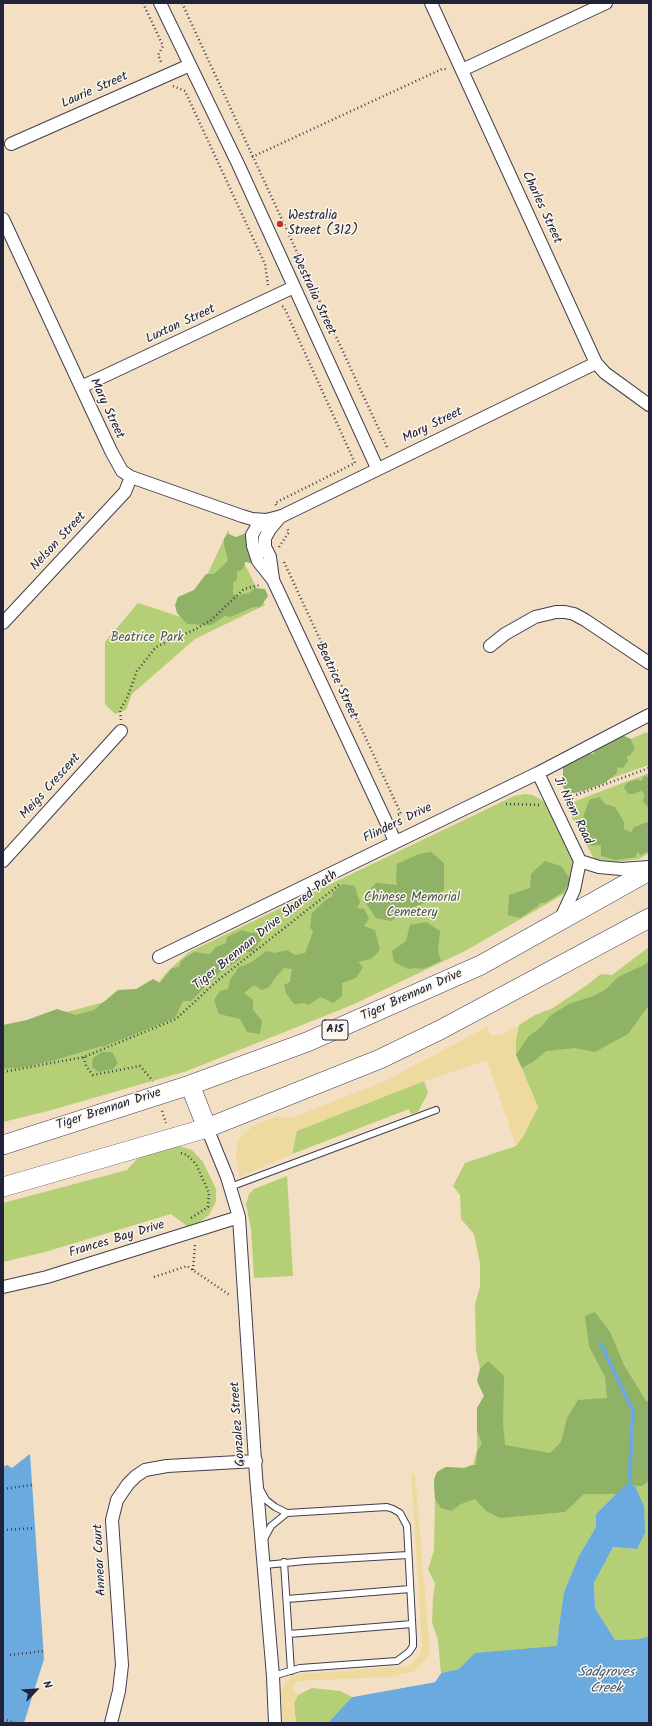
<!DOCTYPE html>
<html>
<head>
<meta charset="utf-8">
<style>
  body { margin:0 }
  #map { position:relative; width:652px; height:1726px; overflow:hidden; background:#f3dfc3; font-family:Kalam,sans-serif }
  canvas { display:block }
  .frame { position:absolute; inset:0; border:4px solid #22223b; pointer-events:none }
  .north { position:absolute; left:16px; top:1670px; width:40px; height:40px; -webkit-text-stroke:3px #fbf7ec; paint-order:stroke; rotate:65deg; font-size:11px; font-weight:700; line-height:16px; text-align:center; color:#22223b }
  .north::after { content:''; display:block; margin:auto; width:14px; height:18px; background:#22223b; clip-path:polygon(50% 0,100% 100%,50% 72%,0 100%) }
</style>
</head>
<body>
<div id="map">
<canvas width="652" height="1726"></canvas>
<div class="frame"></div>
<div class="north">N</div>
</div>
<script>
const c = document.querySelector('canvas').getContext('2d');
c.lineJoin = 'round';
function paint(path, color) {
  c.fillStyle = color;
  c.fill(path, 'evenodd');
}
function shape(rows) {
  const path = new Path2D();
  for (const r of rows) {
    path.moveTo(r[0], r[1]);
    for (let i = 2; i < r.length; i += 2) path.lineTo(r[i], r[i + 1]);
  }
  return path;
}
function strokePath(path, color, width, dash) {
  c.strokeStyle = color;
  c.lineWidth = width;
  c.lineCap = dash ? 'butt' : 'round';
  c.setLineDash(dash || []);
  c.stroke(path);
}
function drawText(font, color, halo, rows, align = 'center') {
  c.font = font + ' Kalam,sans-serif';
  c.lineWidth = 3;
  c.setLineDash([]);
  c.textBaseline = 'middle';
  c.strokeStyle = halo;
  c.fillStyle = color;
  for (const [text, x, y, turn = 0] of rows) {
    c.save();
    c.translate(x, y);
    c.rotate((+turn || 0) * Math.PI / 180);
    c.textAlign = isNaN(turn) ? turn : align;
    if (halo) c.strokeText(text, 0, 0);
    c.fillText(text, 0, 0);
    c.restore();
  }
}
const green = shape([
  [228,530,265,605,195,639,132,694,126,710,115,714,105,704,105,642,138,603,187,619],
  [647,732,649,736,649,765,609,779,617,773,618,767,635,749,631,739],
  [649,773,649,778,641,781,636,779,628,782,634,794,641,791,644,794,643,802,649,809,649,823,647,822,634,827,631,832,624,829,589,800,579,828,587,842,592,846,601,845,638,852,640,856,649,851,649,853,639,859,615,862,594,859,565,805],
  [525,794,533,795,542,800,549,808,575,863,570,886,564,894,467,950,352,1005,187,1071,48,1111,3,1122,3,1029,153,989,167,972,189,952,514,796],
  [649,947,649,1637,643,1639,615,1640,595,1608,594,1583,613,1547,636,1549,625,1485,596,1514,596,1527,578,1559,564,1592,559,1626,556,1658,459,1669,441,1673,438,1640,432,1623,433,1598,435,1584,428,1569,434,1551,435,1499,434,1480,437,1472,446,1467,464,1468,473,1465,477,1451,477,1408,484,1396,477,1381,480,1369,476,1350,475,1305,480,1286,480,1263,474,1234,461,1219,460,1195,453,1186,465,1163,516,1146,538,1107,516,1055,516,1039,519,1025,535,1015,553,1008,587,985,601,974,612,975],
  [424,1081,428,1093,418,1112,411,1114,409,1109,292,1154,296,1131],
  [179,1146,192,1150,203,1162,216,1189,216,1201,209,1215,195,1225,188,1227,171,1214,45,1252,3,1262,3,1203,127,1170,138,1158,168,1147],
  [287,1176,293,1276,254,1278,251,1229,246,1204,249,1194,254,1189],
  [312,1688,340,1691,352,1697,328,1723,296,1723,294,1703,298,1695]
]);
const forest = shape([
  [246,533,254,544,251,563,245,562,243,569,237,572,237,579,233,583,233,594,238,597,243,594,249,593,255,588,265,589,268,596,260,607,254,607,230,617,225,616,211,625,187,624,177,613,175,605,178,597,194,590,206,574,214,574,224,565,228,560,224,545,224,539,228,534,236,537],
  [620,734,631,739,635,749,629,756,627,756,628,761,623,768,618,767,617,773,605,783,583,791,566,795,563,786,563,767,581,752,593,754,602,740],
  [644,776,649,777,649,809,643,802,644,794,641,791,634,794,628,794,624,787,628,782,637,779,641,781],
  [599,797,605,804,615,807,624,822,624,829,631,832,634,827,647,822,649,823,649,851,640,856,638,852,635,857,616,860,601,856,601,845,592,846,587,842,579,828,589,800],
  [431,852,444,863,444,890,432,899,418,906,405,910,391,921,376,918,367,905,367,892,376,883,397,885,396,878,397,864,419,854],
  [545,861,561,866,571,880,563,892,545,903,540,903,538,906,520,918,508,915,509,895,530,888,531,874],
  [343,884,355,886,357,894,360,902,357,908,364,909,369,918,364,926,375,930,380,950,371,959,358,962,363,967,356,978,342,983,342,996,333,1003,321,997,308,1005,304,1003,294,1004,286,993,284,985,290,982,292,969,284,968,275,978,269,987,262,990,254,985,244,993,253,1000,253,1010,262,1021,260,1034,247,1032,240,1019,219,1014,214,1000,220,991,228,989,230,980,239,967,252,962,266,951,275,953,287,950,295,955,305,953,313,932,310,927,312,913,327,899,332,897,332,893],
  [426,922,440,931,438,951,441,961,423,969,415,968,408,969,394,962,392,951,406,941,410,925],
  [242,930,251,933,258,933,261,940,252,952,242,952,240,959,219,973,214,979,205,981,204,988,191,1001,183,1001,175,1018,105,1046,98,1047,52,1061,24,1067,3,1069,3,1025,27,1020,57,1009,76,1015,94,1010,118,990,136,989,153,979,160,983,172,968,179,967,181,961,194,952,210,954,216,947,226,943,227,937],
  [649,961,649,1005,628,1034,595,1052,575,1048,546,1051,533,1062,522,1068,516,1055,528,1037,541,1027,551,1015,569,1004,596,995,606,989,618,977,644,965],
  [102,1052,112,1052,118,1063,113,1069,99,1072,92,1067,93,1058],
  [595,1312,610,1332,624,1365,646,1401,649,1401,649,1481,642,1486,625,1485,617,1494,584,1494,565,1512,500,1518,486,1511,475,1499,461,1504,451,1511,441,1508,435,1499,434,1480,437,1472,446,1467,464,1468,472,1465,476,1465,477,1451,482,1444,477,1431,477,1408,484,1396,477,1381,480,1369,488,1361,504,1376,503,1422,505,1445,550,1453,561,1442,567,1418,578,1400,607,1398,605,1377,589,1346,585,1316]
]);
const sand = shape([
  [519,1025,516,1039,516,1056,538,1107,523,1137,516,1146,487,1060,424,1081,297,1131,292,1154,240,1177,236,1158,237,1145,241,1136,255,1125,277,1116,291,1118,385,1081,487,1027,491,1035,502,1035],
  [415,1474,430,1654,415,1671,388,1677,296,1681,293,1689,298,1695,294,1703,296,1723,283,1723,281,1691,291,1675,408,1666,419,1656,422,1645,411,1475]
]);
const water = shape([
  [30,1454,44,1659,24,1723,3,1723,3,1467,7,1465,12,1468],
  [625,1485,635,1486,644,1506,645,1533,637,1549,613,1547,594,1583,595,1608,615,1640,640,1639,649,1636,649,1723,328,1723,352,1697,435,1682,441,1673,459,1669,475,1653,557,1646,559,1626,564,1592,579,1556,596,1527,596,1514]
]);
const pier = shape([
  [440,1671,441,1673,435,1682,352,1697,350,1696,434,1680]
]);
const stream = shape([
  [601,1344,633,1411,629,1490]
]);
const path = shape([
  [143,3,163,46,158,55,162,64],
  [182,3,387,447],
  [173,86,185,91,265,264,268,285],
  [252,157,442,69,448,69],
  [276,505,275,503,355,463,284,307,282,306],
  [279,547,289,532,287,528],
  [284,562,401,814,397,815],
  [121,720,120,710,127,698,137,671,156,647,196,629,211,620,244,589,260,585],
  [565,799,649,768],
  [506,804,541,805],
  [84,1057,86,1066,93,1075,140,1066,153,1081],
  [3,1072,84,1057,176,1019,217,981,339,885],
  [162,1111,166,1123],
  [181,1153,187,1155,196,1164,209,1193,208,1207,191,1218],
  [193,1270,195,1244],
  [154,1277,187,1266,231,1296],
  [3,1489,32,1485],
  [3,1530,35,1528],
  [10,1655,44,1651],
  [3,1719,15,1723]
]);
const service = shape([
  [230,1187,436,1110],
  [260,1489,266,1500,275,1507,287,1513,387,1507,393,1509,400,1513,407,1526,413,1639,413,1646,409,1652,397,1661,300,1668,273,1676],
  [264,1539,271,1526,287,1513],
  [284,1562,291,1671],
  [265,1565,305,1561,408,1555],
  [287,1599,410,1589],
  [289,1634,412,1624]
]);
const minor = shape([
  [160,3,238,164,377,468],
  [431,3,596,363,605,373,649,405],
  [462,70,606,3],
  [11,144,190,65],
  [3,219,81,387,111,451,122,471,131,477,242,516,252,519,266,520],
  [81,387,294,287],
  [273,579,270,557,265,547,265,538,270,529,281,516],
  [3,623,125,492,131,477],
  [490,646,505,634,535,617,556,612,565,612,574,614,585,620,649,663],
  [538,773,580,861,574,890,560,920],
  [395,841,273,580,258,561,253,546,252,535,256,528,266,520,282,516,596,363],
  [3,861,121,731],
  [580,861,599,867,621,869,649,867],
  [159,957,538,773,649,715],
  [207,1128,227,1177,239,1217,256,1476,273,1676,275,1723],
  [3,1287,47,1277,239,1217],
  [111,1723,119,1691,122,1665,112,1520,117,1500,128,1484,136,1476,145,1470,167,1466,256,1461]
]);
const primary = shape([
  [190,1085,207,1128],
  [3,1145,190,1085,307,1042,481,965,649,871],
  [3,1187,207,1128,380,1059,440,1030,649,918]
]);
const markers = [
  [280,224,4,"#c8321e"]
];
const shields = [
  [335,1030,26]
];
const shieldNames = [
  ["A15",335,1030]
];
const streetNames = [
  ["Laurie Street",95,91,-24],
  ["Charles Street",541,208,65],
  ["Westralia Street",313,295,65],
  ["Luxton Street",181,325,-25],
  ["Mary Street",106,409,65],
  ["Mary Street",433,426,-26],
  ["Nelson Street",59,542,-47],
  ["Beatrice Street",336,681,65],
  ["Meigs Crescent",51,787,-48],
  ["Ji Niem Road",572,811,64],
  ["Flinders Drive",398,824,-26],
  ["Tiger Brennan Drive Shared Path",266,931,-39],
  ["Tiger Brennan Drive",412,996,-24],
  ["Tiger Brennan Drive",109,1110,-18],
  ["Frances Bay Drive",117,1240,-17],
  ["Gonzalez Street",239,1424,-94],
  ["Annear Court",101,1560,-93]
];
const poiNames = [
  ["Westralia",288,217],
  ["Street (312)",288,232]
];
const parkNames = [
  ["Beatrice Park",147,639],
  ["Chinese Memorial",412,899],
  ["Cemetery",412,914]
];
const waterNames = [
  ["Sadgroves",606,1674],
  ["Creek",606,1690]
];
paint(green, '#b4cf75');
paint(forest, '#8fb266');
paint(sand, '#eeda9e');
paint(water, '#6baade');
paint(pier, '#f3dfc3');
strokePath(stream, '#6baade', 4);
strokePath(service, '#413e4f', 8);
strokePath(minor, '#413e4f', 14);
strokePath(primary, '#413e4f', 20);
strokePath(path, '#413e4f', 2.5, [1, 3]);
strokePath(service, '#fff', 6);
strokePath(minor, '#fff', 12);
strokePath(primary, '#fff', 19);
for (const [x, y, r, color] of markers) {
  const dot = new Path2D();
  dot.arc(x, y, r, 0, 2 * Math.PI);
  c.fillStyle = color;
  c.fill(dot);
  strokePath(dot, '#fbf7ec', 1.5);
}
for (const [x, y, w] of shields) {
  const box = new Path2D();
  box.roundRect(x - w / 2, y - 10, w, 20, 3);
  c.fillStyle = '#fbf7ec';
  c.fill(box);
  strokePath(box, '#22223b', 1);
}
drawText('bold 12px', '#22223b', null, shieldNames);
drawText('13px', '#22223b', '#fbf7ec', streetNames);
drawText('13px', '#22223b', '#fbf7ec', poiNames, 'left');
drawText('13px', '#4e564c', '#fbf7ec', parkNames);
drawText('italic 14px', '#3f587c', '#fbf7ec', waterNames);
</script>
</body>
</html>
